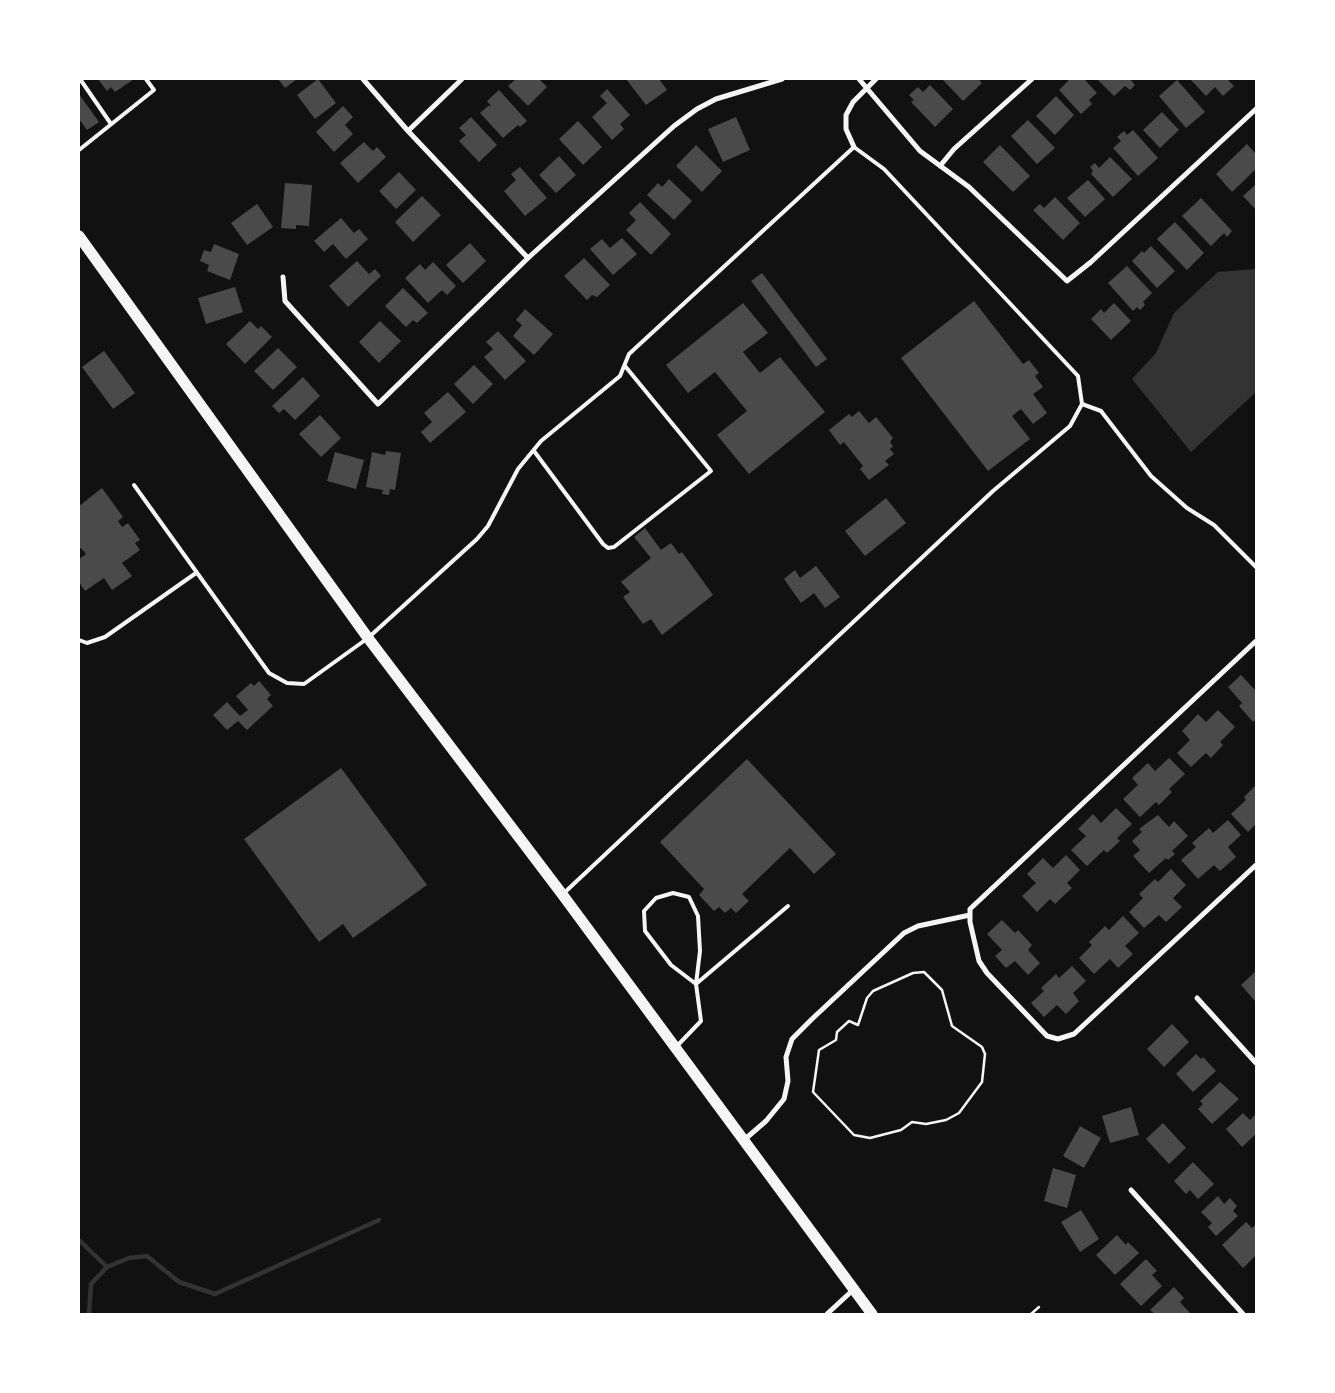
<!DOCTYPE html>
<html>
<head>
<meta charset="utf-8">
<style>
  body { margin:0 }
  #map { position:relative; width:1335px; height:1393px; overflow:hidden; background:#111; font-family:"Sofia Sans Condensed",sans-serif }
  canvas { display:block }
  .frame { position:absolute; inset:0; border:80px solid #fff; pointer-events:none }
</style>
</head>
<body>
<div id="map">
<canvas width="1335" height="1393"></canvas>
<div class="frame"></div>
</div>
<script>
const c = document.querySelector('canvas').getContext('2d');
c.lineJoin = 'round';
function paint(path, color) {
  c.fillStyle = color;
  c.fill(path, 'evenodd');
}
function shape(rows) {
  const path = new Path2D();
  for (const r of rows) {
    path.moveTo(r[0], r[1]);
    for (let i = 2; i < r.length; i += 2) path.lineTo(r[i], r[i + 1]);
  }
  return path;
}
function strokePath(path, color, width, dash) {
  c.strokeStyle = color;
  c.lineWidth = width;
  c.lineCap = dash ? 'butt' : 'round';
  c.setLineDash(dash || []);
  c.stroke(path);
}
const water = shape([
  [1256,269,1256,392,1191,452,1132,379,1156,353,1174,313,1218,272]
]);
const stream = shape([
  [79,1240,107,1267],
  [89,1314,91,1284,107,1267,129,1258,147,1256,179,1282,215,1294,379,1220]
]);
const building = shape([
  [98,79,134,79,115,92,111,87,107,91],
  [278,79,297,79,285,88],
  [318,79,336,103,315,119,297,95],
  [516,79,539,79,547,87,528,106,508,86],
  [626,79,659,79,667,90,646,105],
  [942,79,978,79,982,83,963,101],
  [1070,79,1084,79,1097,93,1089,100,1092,104,1081,114,1059,90],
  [1097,79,1130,79,1135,85,1130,90,1125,86,1114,96],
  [1190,79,1227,79,1234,86,1223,96,1215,87,1206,96],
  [1177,80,1205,112,1186,128,1159,96],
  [930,85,953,109,935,127,911,102,914,100,909,95,918,87,923,92],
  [607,89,630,115,620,124,624,129,612,140,592,117,607,103,600,96],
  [499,90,527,121,520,127,518,125,503,138,480,113,488,106,491,106,487,101],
  [79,94,99,122,87,130,79,119],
  [1056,96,1074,115,1055,135,1036,116],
  [343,106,353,117,345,125,353,134,334,152,316,132],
  [1162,112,1179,130,1160,148,1143,130],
  [471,117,497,145,479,162,459,141,466,135,459,128],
  [736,117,750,150,723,162,708,129],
  [1028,120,1055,148,1037,164,1011,136],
  [578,121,602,147,583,165,559,139],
  [1133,130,1158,158,1138,176,1113,148,1121,141,1117,137,1124,131,1127,135],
  [364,142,373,151,377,147,386,157,358,183,340,163],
  [1247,144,1256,154,1256,169,1232,192,1216,174],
  [696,145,722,171,702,192,676,166],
  [1000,145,1030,176,1013,192,983,162],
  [559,156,576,175,556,193,539,175],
  [1110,157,1132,179,1113,197,1091,174,1093,171,1090,167,1095,163,1099,168],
  [520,167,547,198,525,216,504,191,516,180,511,174],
  [399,172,416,190,396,209,379,191],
  [669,179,692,201,674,220,647,195,658,183,662,187],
  [1088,180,1105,199,1085,217,1067,198],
  [285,183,312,185,309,226,296,225,296,229,281,228],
  [1256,184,1256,210,1243,196],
  [422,196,441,215,413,242,395,222],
  [1055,197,1080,223,1063,240,1033,210,1040,204,1044,208],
  [1201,198,1232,231,1227,237,1224,233,1211,246,1182,216],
  [640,202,671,234,651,255,626,230,636,220,629,213],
  [257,204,273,227,247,245,231,223],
  [341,218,354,233,359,229,368,239,346,259,333,244,324,252,314,241],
  [1175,222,1204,253,1187,270,1157,239],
  [622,238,637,254,613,275,590,249,602,239,610,248],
  [470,243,486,261,463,283,446,265],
  [214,244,239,254,230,280,207,271,209,265,200,261,204,250,211,252],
  [1151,246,1175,271,1157,288,1132,261,1142,251,1144,253],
  [584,258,610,285,597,297,592,295,587,300,564,276],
  [357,261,369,274,375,269,381,276,348,307,329,286],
  [433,262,456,286,447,295,442,290,428,303,405,278,420,264,425,270],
  [1127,266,1152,293,1143,302,1145,305,1140,310,1137,307,1133,311,1108,283],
  [762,273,827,359,816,367,751,281],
  [235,287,243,312,206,324,198,298],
  [403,288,428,313,417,323,413,320,406,327,385,306],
  [974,301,1023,364,1029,360,1039,373,1035,376,1043,387,1033,394,1047,413,1033,424,1021,409,1012,416,1030,439,988,471,901,358],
  [743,303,768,333,743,352,760,373,780,357,825,412,749,474,717,435,747,411,715,372,688,393,666,365],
  [1114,303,1131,321,1111,340,1091,319,1101,309,1104,313],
  [525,309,553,334,534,355,513,336,522,325,516,320],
  [250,321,258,329,261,326,272,337,245,364,226,344],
  [380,321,401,341,379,363,359,342],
  [498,331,526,361,505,380,484,357,493,349,486,342],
  [278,348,297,367,273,390,254,371],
  [104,351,135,393,113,409,82,367],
  [474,365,493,384,473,404,454,384],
  [303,377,320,396,295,420,284,409,279,413,272,406],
  [448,392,466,412,430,443,421,432,432,422,424,413],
  [859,411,869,423,876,417,893,438,890,442,893,446,890,449,894,454,885,461,889,465,869,480,860,469,863,466,844,442,840,445,829,430,849,414,852,417],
  [320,415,341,438,321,457,299,434],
  [386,451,401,453,395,490,390,489,389,495,382,494,383,490,366,487,372,452,385,455],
  [335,452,364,460,356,489,327,481],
  [102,488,123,517,118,521,122,527,128,523,140,540,135,543,140,550,122,563,132,576,112,590,104,578,85,591,79,582,79,559,86,554,81,548,79,550,79,506],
  [886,498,906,523,865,556,845,531],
  [645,528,661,550,671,543,679,554,682,552,713,595,662,635,651,619,643,624,623,597,630,592,621,582,651,558,634,537],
  [816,566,840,597,825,608,814,593,801,603,784,579,795,570,800,578],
  [1241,675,1256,691,1256,719,1253,722,1239,706,1242,703,1228,687],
  [259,681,271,695,267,699,273,706,247,730,238,721,227,730,213,715,227,702,240,716,248,710,236,696,251,683,254,686],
  [1218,710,1235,727,1220,742,1223,745,1211,758,1206,753,1191,767,1177,753,1190,740,1182,731,1198,714,1206,722],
  [1169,758,1185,774,1169,789,1172,792,1159,805,1156,802,1140,817,1123,799,1138,785,1132,778,1148,763,1155,771],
  [747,759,836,854,814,874,790,848,742,894,749,901,736,913,731,908,725,913,719,907,714,911,699,895,704,889,660,842],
  [341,768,427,885,353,938,343,924,319,942,244,839],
  [1256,785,1256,824,1248,832,1231,814,1246,800,1244,797],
  [1116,808,1132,824,1117,838,1120,841,1107,853,1104,850,1087,866,1071,850,1086,836,1078,829,1093,814,1101,823],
  [1158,815,1169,827,1174,821,1188,836,1172,851,1175,854,1168,860,1166,858,1149,873,1133,856,1140,850,1132,841,1142,832,1139,829],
  [1228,820,1241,835,1228,847,1236,857,1220,871,1214,865,1198,879,1181,860,1196,847,1192,843,1209,828,1213,833],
  [1066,855,1080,870,1067,883,1072,888,1055,904,1050,899,1037,912,1022,896,1036,883,1027,874,1043,858,1053,868],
  [1171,869,1186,885,1173,898,1182,907,1166,922,1159,915,1144,928,1129,912,1143,898,1139,894,1155,879,1158,882],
  [1123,916,1139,933,1125,946,1133,954,1118,968,1110,959,1094,974,1079,958,1092,945,1089,942,1105,926,1109,930],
  [1002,920,1015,933,1018,930,1032,945,1028,950,1040,963,1028,975,1015,961,1006,968,995,956,1002,950,987,934],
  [1072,966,1086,981,1073,993,1079,1001,1066,1014,1057,1005,1044,1017,1031,1003,1044,991,1041,988,1056,974,1059,978],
  [1256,971,1256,1002,1241,985],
  [1172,1024,1189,1042,1164,1067,1147,1049],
  [1196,1054,1201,1059,1203,1057,1216,1071,1193,1092,1176,1074],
  [1220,1082,1239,1099,1212,1124,1198,1109,1203,1104,1200,1101],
  [1131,1107,1139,1135,1110,1143,1102,1116],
  [1243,1113,1250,1120,1256,1114,1256,1134,1242,1147,1226,1129],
  [1163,1123,1186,1148,1169,1164,1146,1139],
  [1080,1126,1101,1138,1084,1168,1063,1156],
  [1193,1162,1214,1184,1198,1199,1190,1190,1186,1194,1174,1181],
  [1053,1168,1076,1175,1067,1208,1044,1201],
  [1218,1196,1224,1204,1230,1198,1237,1206,1233,1211,1238,1216,1216,1236,1208,1227,1212,1223,1201,1212],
  [1081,1210,1099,1239,1080,1252,1061,1222],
  [1246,1222,1252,1228,1256,1224,1256,1255,1243,1268,1222,1245],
  [1117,1235,1126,1245,1128,1242,1139,1253,1115,1275,1096,1255],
  [1146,1259,1157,1271,1152,1275,1162,1286,1141,1306,1120,1284],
  [1174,1287,1184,1298,1180,1302,1190,1313,1155,1314,1150,1310]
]);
const path = shape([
  [924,972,942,990,952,1026,982,1047,985,1054,982,1082,959,1113,946,1120,926,1124,912,1122,901,1130,870,1138,854,1135,813,1092,819,1050,836,1040,837,1032,849,1021,858,1025,867,998,873,991,913,973,924,972],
  [1031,1314,1039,1307]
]);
const service = shape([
  [80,79,111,124],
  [79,150,154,90,146,79],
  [1082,404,1101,411,1151,476,1187,508,1214,525,1256,567],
  [534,451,603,544,608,548,614,547,711,471,625,366],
  [134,485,269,673,287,683,304,684,368,638,477,539,488,526,518,469,541,441,620,376,629,354,854,147,884,169,1078,376,1082,404,1070,426,993,491,564,893],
  [79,640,87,643,105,637,196,573],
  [673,893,689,897,698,916,700,951,696,984,671,965,645,931,644,911,656,898,673,893],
  [677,1046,701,1021,696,984,788,906]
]);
const minor = shape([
  [363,79,408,131,528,258],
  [859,79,920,151,969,187,1067,281,1091,262,1256,109],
  [408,131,462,79],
  [854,147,846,129,846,115,853,102,876,79],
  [940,166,954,149,1032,79],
  [283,277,285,301,378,404,528,258,674,126,697,109,716,99,782,79],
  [1256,641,970,909,970,922,979,961,987,973,1047,1036,1058,1039,1074,1034,1256,865],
  [1197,998,1256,1063],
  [744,1140,766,1121,784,1099,788,1081,786,1057,792,1039,812,1019,904,933,918,926,970,915],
  [1131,1190,1243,1314],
  [827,1314,853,1290]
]);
const primary = shape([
  [79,236,368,638,562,894,872,1314]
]);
paint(water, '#333');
strokePath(stream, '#333', 4.5);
paint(building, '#4a4a4a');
strokePath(path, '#f5f5f5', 2.5);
strokePath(service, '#f5f5f5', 4);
strokePath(minor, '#f5f5f5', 5);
strokePath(primary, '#f5f5f5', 11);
</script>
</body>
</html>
